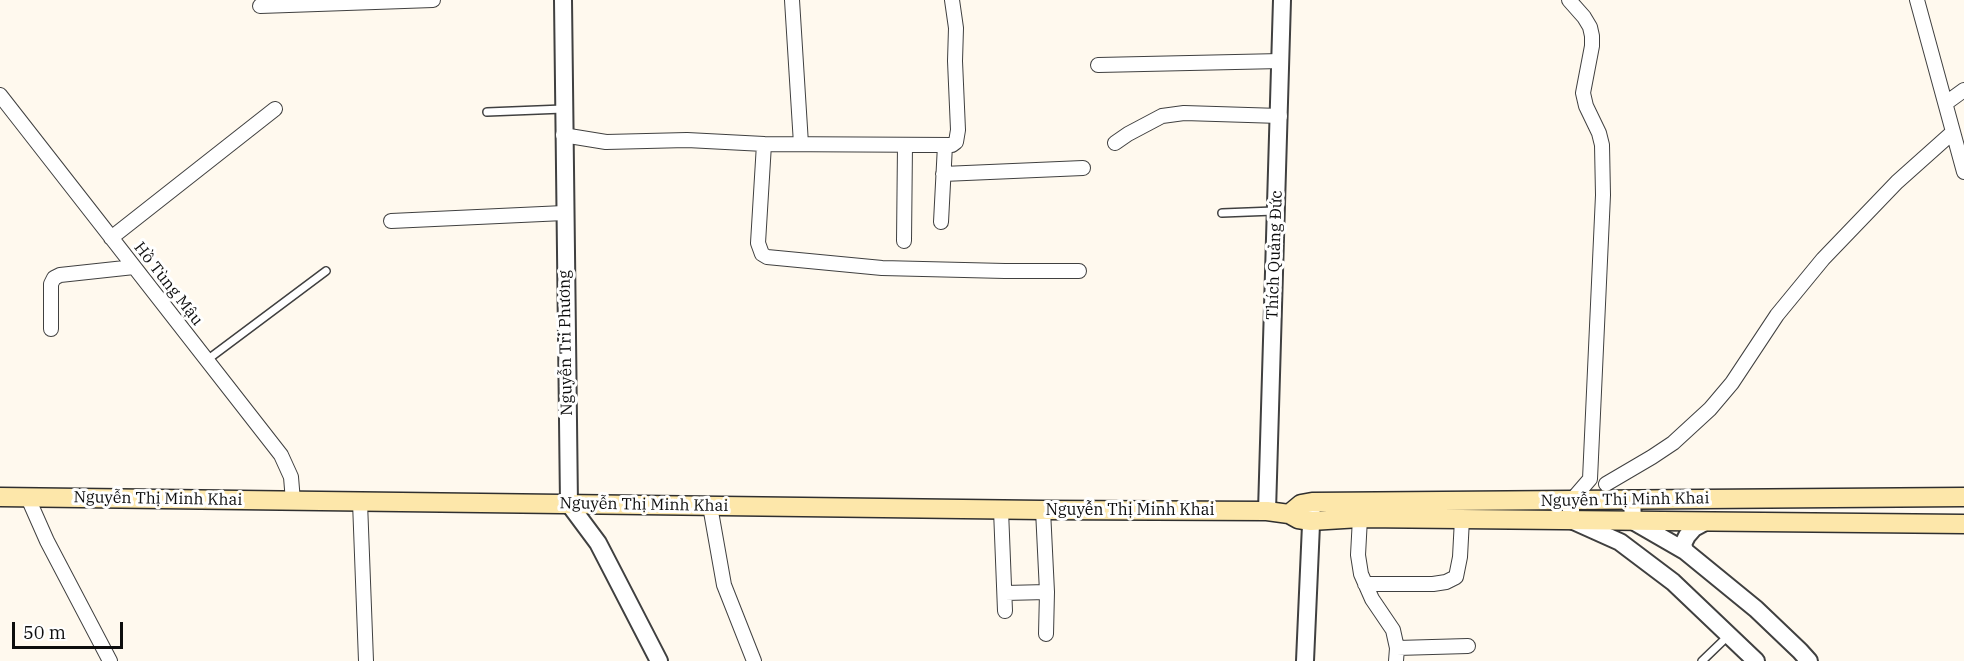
<!DOCTYPE html>
<html>
<head>
<meta charset="utf-8">
<style>
  body { margin:0 }
  #map { position:relative; width:1964px; height:661px; overflow:hidden; background:#fff9ee; font-family:"IBM Plex Serif",serif }
  canvas { display:block }
  .scale { position:absolute; left:12px; top:622px; width:111px; height:27px; box-sizing:border-box; border:3px solid #0d0d0d; border-top:0; padding-left:8px; font-size:18px; line-height:21px; white-space:nowrap; color:#0d0d0d; -webkit-text-stroke:4px #fff; paint-order:stroke }
</style>
</head>
<body>
<div id="map">
<canvas width="1964" height="661"></canvas>
<div class="scale">50 m</div>
</div>
<script>
const c = document.querySelector('canvas').getContext('2d');
c.lineJoin = 'round';
function shape(rows) {
  const path = new Path2D();
  for (const r of rows) {
    path.moveTo(r[0], r[1]);
    for (let i = 2; i < r.length; i += 2) path.lineTo(r[i], r[i + 1]);
  }
  return path;
}
function strokePath(path, color, width, dash) {
  c.strokeStyle = color;
  c.lineWidth = width;
  c.lineCap = dash ? 'butt' : 'round';
  c.setLineDash(dash || []);
  c.stroke(path);
}
function drawText(font, color, halo, rows, align = 'center') {
  c.font = font + ' "IBM Plex Serif",serif';
  c.lineWidth = 6;
  c.setLineDash([]);
  c.textBaseline = 'middle';
  c.strokeStyle = halo;
  c.fillStyle = color;
  for (const [text, x, y, turn = 0] of rows) {
    c.save();
    c.translate(x, y);
    c.rotate((+turn || 0) * Math.PI / 180);
    c.textAlign = isNaN(turn) ? turn : align;
    if (halo) c.strokeText(text, 0, 0);
    c.fillText(text, 0, 0);
    c.restore();
  }
}
const service = shape([
  [487,112,563,109],
  [1222,213,1274,211],
  [207,360,326,271],
  [1702,661,1728,636]
]);
const minor = shape([
  [792,0,801,144],
  [1569,0,1584,17,1590,27,1592,36,1592,46,1583,93,1586,106,1599,133,1602,145,1603,195,1590,479,1571,501],
  [1917,0,1964,172],
  [260,6,433,0],
  [1098,65,1281,61],
  [0,95,281,455,291,477,293,501],
  [1946,103,1964,90],
  [563,135,606,142,687,140,764,144,952,145,956,142,958,130,955,61,956,28,952,0],
  [1115,143,1128,134,1162,116,1184,113,1280,116],
  [764,144,758,243,762,254,767,257,882,268,1005,271,1079,271],
  [943,174,1083,168],
  [391,221,564,213],
  [941,222,945,145],
  [111,238,275,109],
  [904,241,905,145],
  [51,329,51,284,54,278,60,275,134,267],
  [1606,484,1652,457,1673,443,1710,409,1732,383,1777,315,1823,259,1897,182,1953,132],
  [28,498,47,541,110,661],
  [360,502,366,661],
  [710,506,724,585,754,661],
  [1001,510,1005,611],
  [1043,510,1047,592,1046,634],
  [1360,518,1358,555,1361,574,1372,599,1393,630,1397,648,1396,661],
  [1365,584,1433,584,1446,582,1456,577,1460,557,1462,519],
  [1005,593,1047,592],
  [1397,648,1468,646]
]);
const tertiary = shape([
  [563,0,569,504,598,543,659,661],
  [1632,499,1633,521,1685,551,1756,609,1800,651,1809,661],
  [1571,501,1571,520,1620,542,1673,582,1756,661],
  [1267,511,1282,0],
  [1685,551,1683,544,1687,536,1694,528,1707,521],
  [1305,661,1312,502]
]);
const secondary = shape([
  [0,497,1043,510,1267,511,1289,514,1298,519,1311,521,1360,518,1964,524],
  [1289,514,1301,504,1312,502,1964,497]
]);
const streetNames = [
  ["Thích Quảng Đức",1275,255,-88],
  ["Hồ Tùng Mậu",168,284,52],
  ["Nguyễn Tri Phương",566,343,-91],
  ["Nguyễn Thị Minh Khai",158,499,1],
  ["Nguyễn Thị Minh Khai",1625,500,-1],
  ["Nguyễn Thị Minh Khai",644,505,1],
  ["Nguyễn Thị Minh Khai",1130,510]
];
strokePath(service, '#404040', 10);
strokePath(minor, '#404040', 16);
strokePath(tertiary, '#404040', 20);
strokePath(secondary, '#2f2f2f', 21);
strokePath(service, '#fff', 7);
strokePath(minor, '#fff', 14);
strokePath(tertiary, '#fff', 16);
strokePath(secondary, '#fde7aa', 18);
drawText('16px', '#0d0d0d', '#fff', streetNames);
</script>
</body>
</html>
